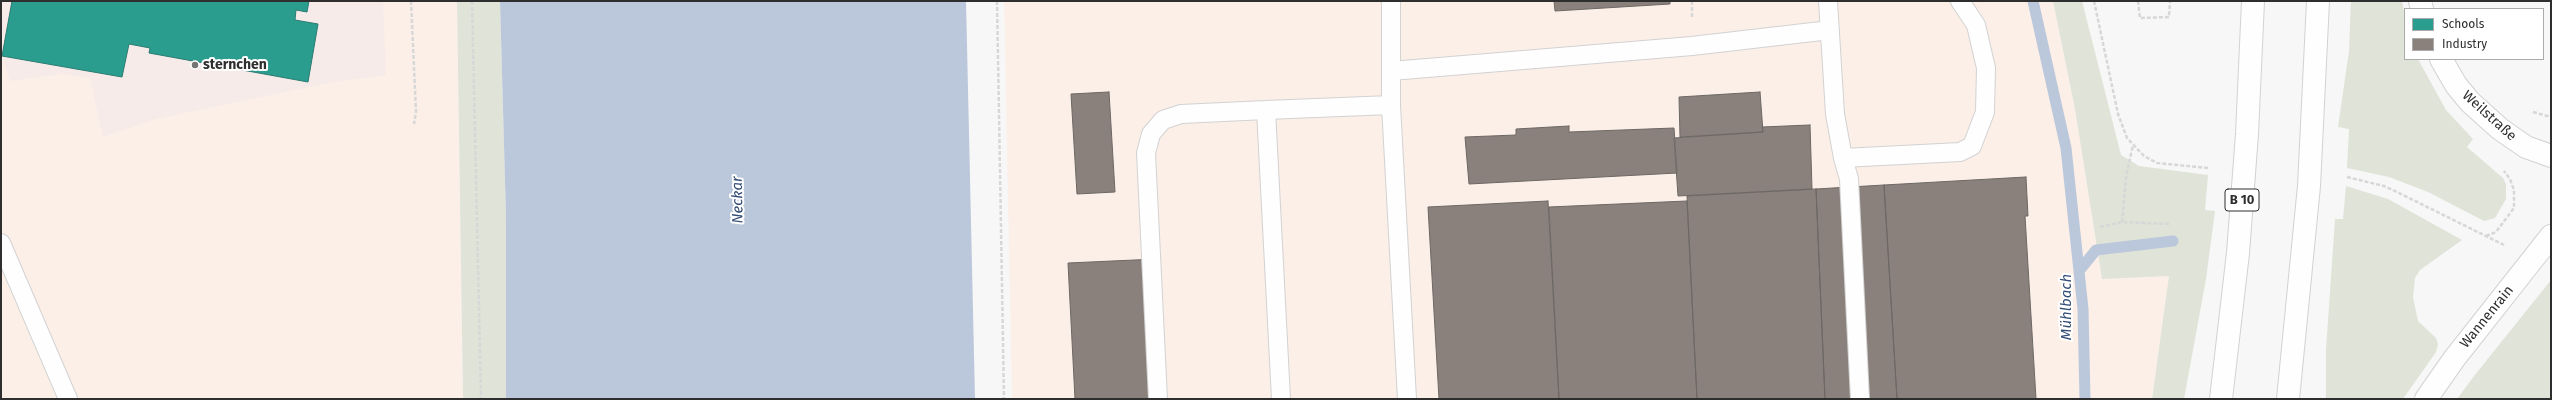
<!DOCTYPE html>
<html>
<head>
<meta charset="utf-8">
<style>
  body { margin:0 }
  #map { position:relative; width:2552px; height:400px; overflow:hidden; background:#f7f7f7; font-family:"Fira Sans",sans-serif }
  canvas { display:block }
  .frame { position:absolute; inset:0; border:2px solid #2e2e2f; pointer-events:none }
  .legend { position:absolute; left:2404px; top:8px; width:140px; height:52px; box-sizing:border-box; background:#fff; border:1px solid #ababac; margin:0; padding:5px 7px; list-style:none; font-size:12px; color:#2e2e2f }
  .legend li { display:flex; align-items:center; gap:8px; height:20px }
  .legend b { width:20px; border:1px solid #ababac }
</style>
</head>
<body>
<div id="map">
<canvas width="2552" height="400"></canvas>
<div class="frame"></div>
<ul class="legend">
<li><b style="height:11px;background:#2a9d8f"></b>Schools</li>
<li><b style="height:11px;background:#8a817c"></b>Industry</li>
</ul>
</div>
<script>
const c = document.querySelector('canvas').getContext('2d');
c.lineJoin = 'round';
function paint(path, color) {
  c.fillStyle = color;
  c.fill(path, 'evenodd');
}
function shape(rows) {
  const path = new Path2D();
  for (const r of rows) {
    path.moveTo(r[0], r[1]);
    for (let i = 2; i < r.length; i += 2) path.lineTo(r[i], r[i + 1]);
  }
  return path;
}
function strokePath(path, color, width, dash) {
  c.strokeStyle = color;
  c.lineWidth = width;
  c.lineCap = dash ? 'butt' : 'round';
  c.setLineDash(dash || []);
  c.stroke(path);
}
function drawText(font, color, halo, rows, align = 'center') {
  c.font = font + ' "Fira Sans",sans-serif';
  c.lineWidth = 4;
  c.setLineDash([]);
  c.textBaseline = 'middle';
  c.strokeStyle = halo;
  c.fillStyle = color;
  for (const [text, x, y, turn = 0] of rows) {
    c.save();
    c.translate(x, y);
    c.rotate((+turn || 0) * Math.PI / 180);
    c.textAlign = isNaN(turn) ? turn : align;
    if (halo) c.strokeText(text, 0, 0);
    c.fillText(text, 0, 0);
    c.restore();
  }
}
const industrial = shape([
  [1,1,457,1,463,399,1,399],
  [1004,1,2053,1,2075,109,2102,279,2169,276,2152,399,1012,399]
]);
const education = shape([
  [1,1,383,1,386,75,328,83,156,119,103,137,90,78,62,74,10,81,2,56,5,43,1,26]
]);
const green = shape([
  [457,1,500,1,506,217,506,399,463,399],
  [2053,1,2082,1,2121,155,2139,166,2208,175,2205,210,2215,211,2206,279,2184,399,2152,399,2169,276,2102,279,2075,109],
  [2351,1,2402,1,2405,17,2405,59,2418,59,2446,110,2473,139,2467,147,2503,178,2506,184,2506,199,2495,218,2484,221,2428,192,2389,177,2347,168,2349,129,2338,127,2349,51],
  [2346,186,2388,199,2462,240,2420,270,2415,278,2413,297,2418,321,2436,338,2438,344,2436,352,2403,399,2326,399,2326,350,2335,219,2343,219],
  [2551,280,2551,399,2457,399,2474,376]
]);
const water = shape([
  [500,1,966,1,975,399,506,399,506,217]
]);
const schools = shape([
  [12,1,309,1,307,12,296,10,295,20,318,24,308,82,149,53,150,48,129,44,122,77,2,56,12,1]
]);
const industry = shape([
  [1554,1,1670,1,1670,4,1555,11,1554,1],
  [1109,92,1115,192,1077,194,1071,94,1109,92],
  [1760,92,1763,132,1680,137,1679,97,1760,92],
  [1810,125,1812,189,1678,196,1674,138,1763,132,1762,127,1810,125],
  [1569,126,1569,132,1674,128,1677,173,1469,184,1465,137,1516,135,1516,129,1569,126],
  [2026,177,2028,216,2025,216,2036,399,1897,399,1884,185,2026,177],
  [1884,185,1897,399,1825,399,1816,189,1884,185],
  [1816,189,1825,399,1697,399,1687,196,1816,189],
  [1548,201,1559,399,1439,399,1428,207,1548,201],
  [1687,201,1697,399,1559,399,1549,207,1687,201],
  [1157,259,1164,399,1075,399,1068,263,1157,259]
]);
const stream = shape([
  [2033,1,2066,148,2083,309,2085,399],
  [2079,271,2096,250,2173,241]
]);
const path = shape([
  [411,1,416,112,414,124],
  [472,1,481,399],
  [997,1,1004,399],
  [1692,1,1692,17],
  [2094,1,2118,114,2127,138,2144,156,2157,163,2208,168],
  [2138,1,2140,18,2169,17,2170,1],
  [2533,112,2551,117],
  [2347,177,2384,186,2399,193,2504,245],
  [2122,222,2126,177,2133,145],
  [2100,227,2122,222,2169,224],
  [2486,236,2496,232,2514,208,2514,190,2510,179,2504,171]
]);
const lane = shape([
  [1391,1,1391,105,1407,399],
  [1828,1,1835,114,1843,158,1849,179,1860,399],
  [1391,71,1692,46,1830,30],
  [1843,158,1960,152,1972,146,1985,112,1986,68,1976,25,1960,1],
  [1,243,68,399],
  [1158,399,1146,153,1151,134,1163,120,1181,114,1266,110],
  [1281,399,1266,110,1391,105]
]);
const secondary = shape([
  [2420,1,2422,9],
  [2441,59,2456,85,2470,102,2500,129,2526,147,2551,156],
  [2426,399,2454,359,2551,236]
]);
const highway = shape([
  [2221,399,2238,253,2247,134,2253,1],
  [2288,399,2309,186,2318,1]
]);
const markers = [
  [195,65,4,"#747475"]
];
const shields = [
  [2242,200,34]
];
const shieldNames = [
  ["B 10",2242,200]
];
const poiNames = [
  ["sternchen",203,65]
];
const streetNames = [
  ["Weilstraße",2489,116,42],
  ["Wannenrain",2487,317,-51]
];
const waterNames = [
  ["Neckar",738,200,-91],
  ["Mühlbach",2067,307,-90]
];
paint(industrial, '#fbefe8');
paint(education, '#f6ebe8');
paint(green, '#dfe3d8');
paint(water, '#bbc7db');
paint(schools, '#2a9d8f');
strokePath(schools, '#2b7c72', 1);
paint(industry, '#8a817c');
strokePath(industry, '#6e6865', 1);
strokePath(stream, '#bbc7db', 11);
strokePath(lane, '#d2d2d2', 20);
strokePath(secondary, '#d2d2d2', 24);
strokePath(highway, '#d2d2d2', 24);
strokePath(path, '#d7d7d7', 2.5, [4, 2]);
strokePath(lane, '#fefefe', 18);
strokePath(secondary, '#fefefe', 22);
strokePath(highway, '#fefefe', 22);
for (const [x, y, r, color] of markers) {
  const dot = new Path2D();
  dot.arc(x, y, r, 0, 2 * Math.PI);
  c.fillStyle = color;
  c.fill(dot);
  strokePath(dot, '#fff', 1.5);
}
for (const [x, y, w] of shields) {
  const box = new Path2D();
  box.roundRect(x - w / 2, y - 11, w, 22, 3);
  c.fillStyle = '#fff';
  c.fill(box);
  strokePath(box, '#2e2e2f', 1);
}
drawText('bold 13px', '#2e2e2f', null, shieldNames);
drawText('bold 14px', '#2e2e2f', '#fff', poiNames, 'left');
drawText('14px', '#2e2e2f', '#fff', streetNames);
drawText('italic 15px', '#334c75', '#fff', waterNames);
</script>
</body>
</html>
